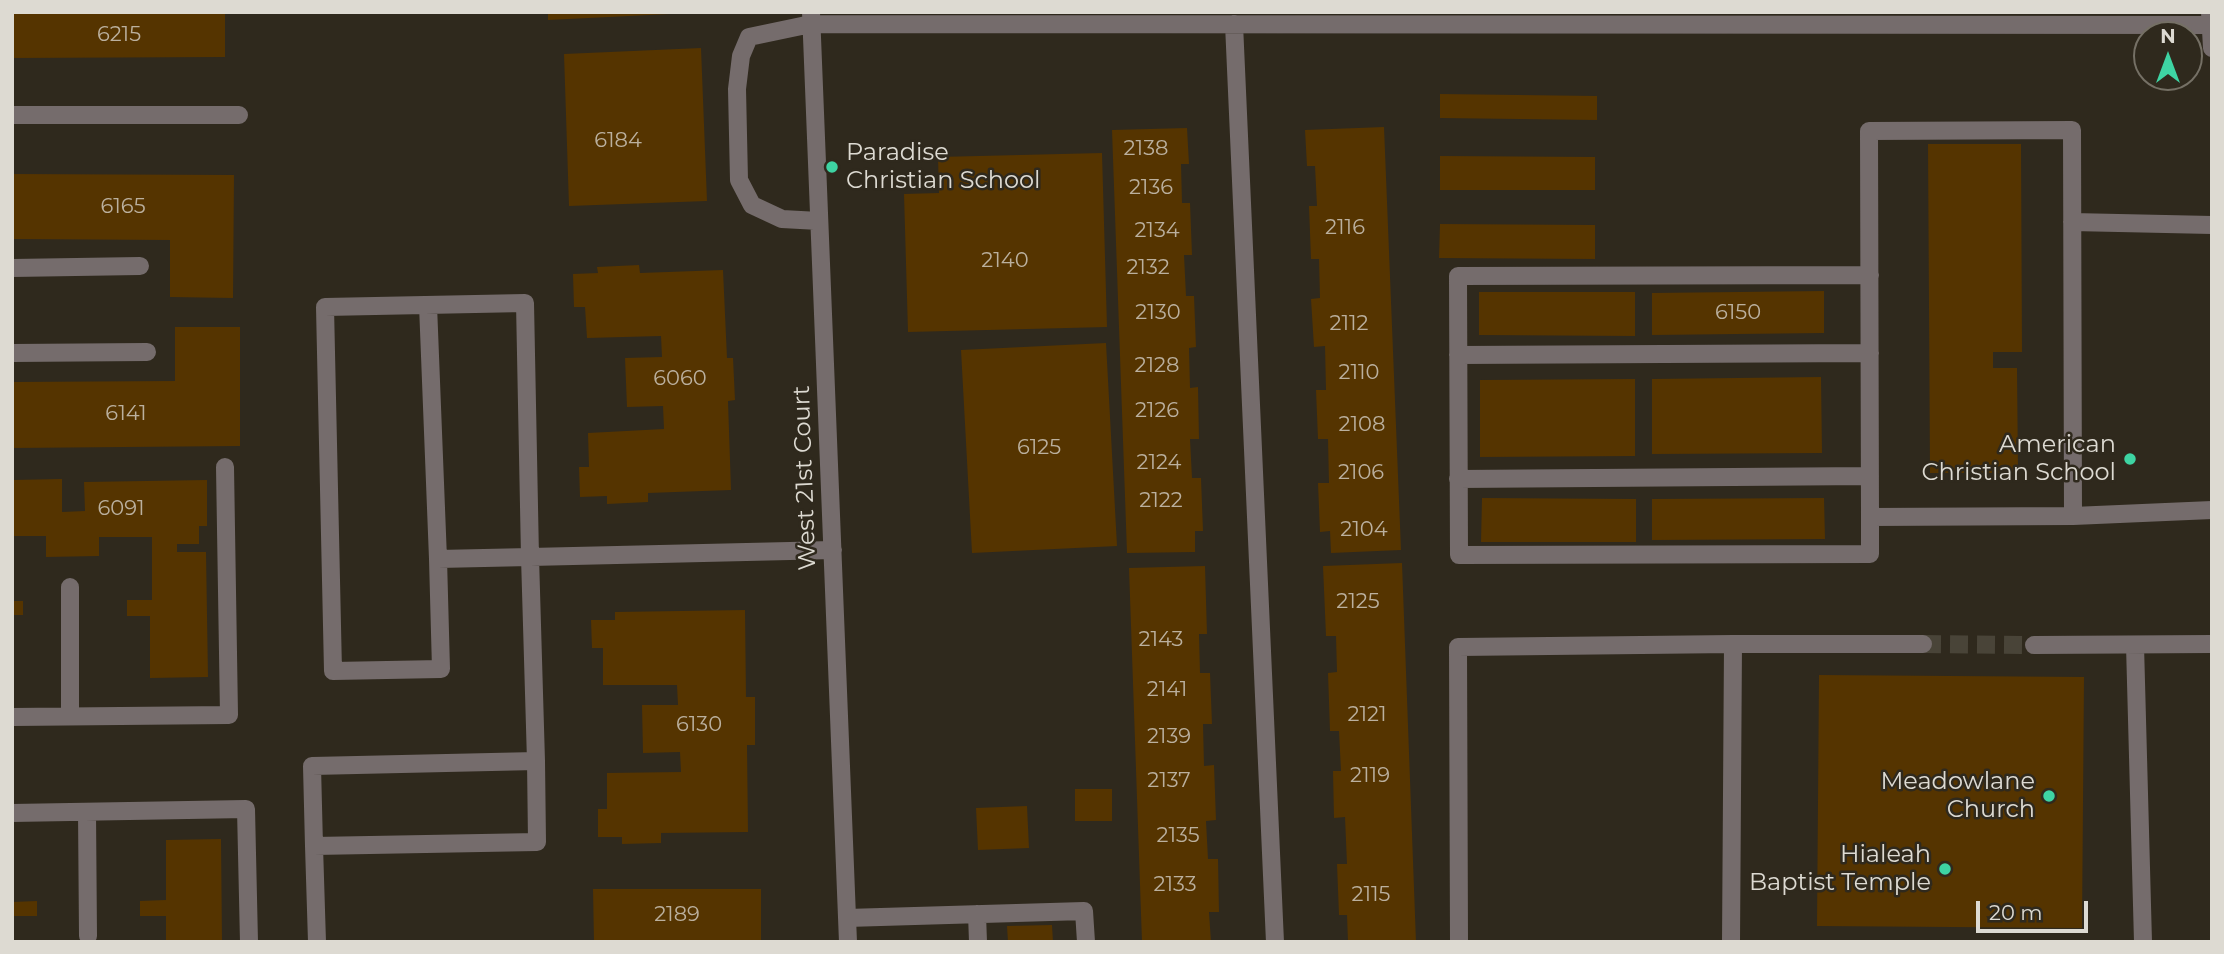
<!DOCTYPE html>
<html>
<head>
<meta charset="utf-8">
<style>
  body { margin:0 }
  #map { position:relative; width:2224px; height:954px; overflow:hidden; background:#2f291d; font-family:Montserrat,sans-serif }
  canvas { display:block }
  .frame { position:absolute; inset:0; border:14px solid #dddad2; pointer-events:none }
  .north { position:absolute; left:2133px; top:21px; width:70px; height:70px; box-sizing:border-box; background:#2f291d; border:2px solid #757065; border-radius:50%; rotate:0deg; font-size:19px; font-weight:700; line-height:28px; text-align:center; color:#dddad2 }
  .north::after { content:''; display:block; margin:auto; width:24px; height:32px; background:#3ed4a3; clip-path:polygon(50% 0,100% 100%,50% 72%,0 100%) }
  .scale { position:absolute; left:1976px; top:901px; width:112px; height:32px; box-sizing:border-box; border:4px solid #dddad2; border-top:0; padding-left:9px; font-size:21px; line-height:24px; white-space:nowrap; color:#dddad2; -webkit-text-stroke:5px #2f291d; paint-order:stroke }
</style>
</head>
<body>
<div id="map">
<canvas width="2224" height="954"></canvas>
<div class="frame"></div>
<div class="north">N</div>
<div class="scale">20 m</div>
</div>
<script>
const c = document.querySelector('canvas').getContext('2d');
c.lineJoin = 'round';
function paint(path, color) {
  c.fillStyle = color;
  c.fill(path, 'evenodd');
}
function shape(rows) {
  const path = new Path2D();
  for (const r of rows) {
    path.moveTo(r[0], r[1]);
    for (let i = 2; i < r.length; i += 2) path.lineTo(r[i], r[i + 1]);
  }
  return path;
}
function strokePath(path, color, width, dash) {
  c.strokeStyle = color;
  c.lineWidth = width;
  c.lineCap = dash ? 'butt' : 'round';
  c.setLineDash(dash || []);
  c.stroke(path);
}
function drawText(font, color, halo, rows, align = 'center') {
  c.font = font + ' Montserrat,sans-serif';
  c.lineWidth = 5;
  c.setLineDash([]);
  c.textBaseline = 'middle';
  c.strokeStyle = halo;
  c.fillStyle = color;
  for (const [text, x, y, turn = 0] of rows) {
    c.save();
    c.translate(x, y);
    c.rotate((+turn || 0) * Math.PI / 180);
    c.textAlign = isNaN(turn) ? turn : align;
    if (halo) c.strokeText(text, 0, 0);
    c.fillText(text, 0, 0);
    c.restore();
  }
}
const building = shape([
  [12,12,225,12,225,57,12,58],
  [548,12,670,12,670,14,548,20],
  [701,48,707,201,569,206,564,54],
  [1440,94,1597,96,1597,120,1440,118],
  [1384,127,1401,550,1331,553,1330,531,1320,532,1318,483,1329,483,1328,439,1318,439,1316,390,1326,390,1325,346,1314,347,1311,299,1320,298,1319,259,1311,259,1309,206,1317,206,1315,166,1307,166,1305,130],
  [1187,128,1189,164,1181,164,1182,203,1190,203,1192,255,1184,255,1186,296,1194,296,1196,347,1189,348,1190,388,1198,387,1199,439,1190,439,1192,478,1201,478,1203,531,1195,531,1195,552,1127,553,1112,130],
  [1928,144,2021,144,2022,352,1993,352,1993,368,2017,368,2018,473,1930,473],
  [1102,153,1107,327,908,332,904,194,939,193,938,157],
  [1440,156,1595,157,1595,190,1440,190],
  [12,174,234,175,233,298,170,297,170,240,12,239],
  [1440,224,1595,225,1595,259,1439,258],
  [639,265,640,273,723,270,727,358,733,358,735,400,728,401,731,490,648,493,648,502,607,504,607,496,580,497,579,467,589,467,588,433,664,429,663,406,627,407,625,358,662,357,661,336,587,338,585,307,574,307,573,274,598,273,597,267],
  [1824,291,1824,333,1652,335,1652,293],
  [1479,292,1635,292,1635,336,1479,335],
  [175,327,240,327,240,446,12,448,12,382,175,381],
  [1106,343,1117,546,972,553,961,350],
  [1821,377,1822,453,1652,454,1652,379],
  [1635,379,1635,456,1480,457,1480,380],
  [62,479,62,512,85,511,84,482,207,480,207,526,199,526,199,544,177,544,177,552,206,552,208,677,150,678,150,616,127,616,127,600,152,600,152,537,99,537,99,556,46,557,46,536,12,536,12,480],
  [1482,498,1636,499,1636,542,1481,542],
  [1824,498,1825,539,1652,540,1652,499],
  [1402,563,1416,942,1348,942,1347,915,1339,915,1337,864,1347,864,1345,817,1334,818,1333,771,1341,771,1339,731,1330,731,1328,673,1337,672,1336,636,1326,636,1323,566],
  [1205,566,1207,634,1199,634,1200,673,1210,673,1212,724,1203,724,1204,766,1214,765,1216,820,1206,821,1208,859,1218,859,1219,912,1209,912,1211,942,1142,942,1129,568],
  [12,601,23,601,23,615,12,615],
  [745,610,746,697,755,697,755,745,747,745,748,832,661,833,661,843,622,844,622,837,598,837,598,809,607,809,607,773,681,772,680,752,643,753,642,705,678,705,677,685,603,685,603,648,592,648,591,620,615,620,615,612],
  [1819,675,2084,677,2082,928,1817,926],
  [1075,789,1112,789,1112,821,1075,821],
  [1027,806,1029,848,978,850,976,808],
  [221,839,222,942,166,942,166,916,140,916,140,901,166,900,166,840],
  [593,889,761,889,761,942,594,942],
  [37,901,37,916,12,916,12,902],
  [1052,925,1053,942,1008,942,1007,926]
]);
const minorTunnel = shape([
  [1923,644,2034,645]
]);
const minor = shape([
  [811,12,848,942],
  [2210,12,2212,48],
  [1234,24,1275,942],
  [12,115,239,115],
  [2072,130,2073,516,1870,517,1869,131,2072,130],
  [819,221,782,219,752,205,739,180,737,89,741,56,749,37,811,24,2211,25],
  [2072,222,2212,225],
  [12,268,140,266],
  [1870,275,1458,276,1459,555,1870,554,1870,517],
  [428,305,438,559],
  [12,353,147,352],
  [1458,355,1870,353],
  [1458,479,1870,476],
  [2073,516,2212,510],
  [70,587,70,716],
  [2034,645,2212,644],
  [2135,645,2143,942],
  [12,717,229,715,225,467],
  [536,761,312,766,314,846,537,842,536,761,530,557,525,303,325,307,333,671,441,669,438,559,530,557,833,550],
  [87,812,88,936],
  [12,813,246,809,249,942],
  [314,846,317,942],
  [977,914,978,942],
  [847,918,1084,911,1086,942],
  [1459,942,1458,647,1733,644],
  [1731,942,1733,644,1923,644]
]);
const markers = [
  [832,167,7,"#3ed4a3"],
  [2130,459,7,"#3ed4a3"],
  [2049,796,7,"#3ed4a3"],
  [1945,869,7,"#3ed4a3"]
];
const numberNames = [
  ["6215",119,35],
  ["6184",618,141],
  ["2138",1146,149],
  ["2136",1151,188],
  ["6165",123,207],
  ["2116",1345,228],
  ["2134",1157,231],
  ["2140",1005,261],
  ["2132",1148,268],
  ["2130",1158,313],
  ["6150",1738,313],
  ["2112",1349,324],
  ["2128",1157,366],
  ["2110",1359,373],
  ["6060",680,379],
  ["2126",1157,411],
  ["6141",126,414],
  ["2108",1362,425],
  ["6125",1039,448],
  ["2124",1159,463],
  ["2106",1361,473],
  ["2122",1161,501],
  ["6091",121,509],
  ["2104",1364,530],
  ["2125",1358,602],
  ["2143",1161,640],
  ["2141",1167,690],
  ["2121",1367,715],
  ["6130",699,725],
  ["2139",1169,737],
  ["2119",1370,776],
  ["2137",1169,781],
  ["2135",1178,836],
  ["2133",1175,885],
  ["2115",1371,895],
  ["2189",677,915]
];
const poiNames = [
  ["Paradise",846,153,"left"],
  ["Christian School",846,181,"left"],
  ["American",2116,445],
  ["Christian School",2116,473],
  ["Meadowlane",2035,782],
  ["Church",2035,810],
  ["Hialeah",1931,855],
  ["Baptist Temple",1931,883]
];
const streetNames = [
  ["West 21st Court",805,478,-92]
];
paint(building, '#553400');
strokePath(minorTunnel, '#494438', 18, [18, 9]);
strokePath(minor, '#756c6c', 18);
for (const [x, y, r, color] of markers) {
  const dot = new Path2D();
  dot.arc(x, y, r, 0, 2 * Math.PI);
  c.fillStyle = color;
  c.fill(dot);
  strokePath(dot, '#2f291d', 2.5);
}
drawText('21px', '#bbb09e', null, numberNames);
drawText('24px', '#dddad2', '#2f291d', poiNames, 'right');
drawText('24px', '#dddad2', '#2f291d', streetNames);
</script>
</body>
</html>
